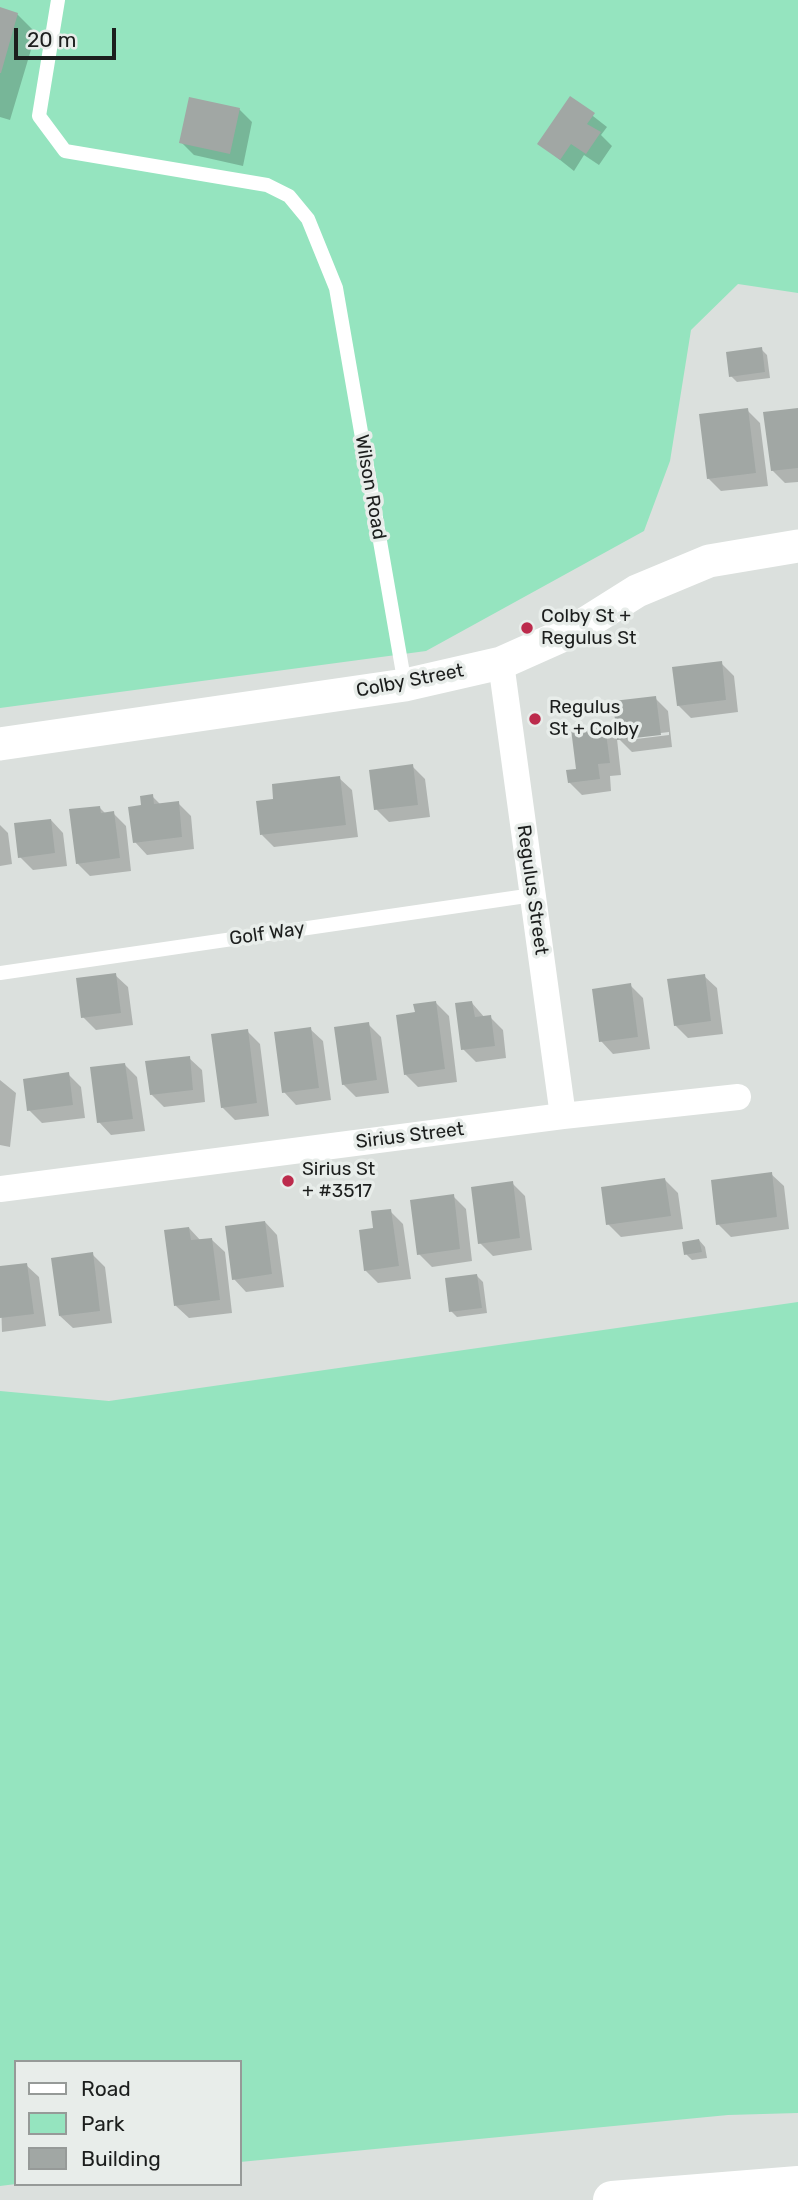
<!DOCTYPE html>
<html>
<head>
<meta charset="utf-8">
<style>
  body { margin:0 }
  #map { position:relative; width:798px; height:2200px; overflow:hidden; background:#dbe0dd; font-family:Rubik,sans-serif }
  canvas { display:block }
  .legend { position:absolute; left:14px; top:2060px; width:228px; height:126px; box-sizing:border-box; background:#e8edea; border:2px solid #969a98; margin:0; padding:9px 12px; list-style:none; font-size:21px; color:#1c1e1d }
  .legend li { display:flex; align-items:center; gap:14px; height:35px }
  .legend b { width:35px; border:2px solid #969a98 }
  .scale { position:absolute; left:14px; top:28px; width:102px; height:32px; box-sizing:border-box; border:4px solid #1c1e1d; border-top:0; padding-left:9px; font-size:21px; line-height:24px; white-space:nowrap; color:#1c1e1d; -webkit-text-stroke:5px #e8edea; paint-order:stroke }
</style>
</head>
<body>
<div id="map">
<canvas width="798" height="2200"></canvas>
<ul class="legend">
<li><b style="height:9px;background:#fff"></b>Road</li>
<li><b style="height:19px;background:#95e4bf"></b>Park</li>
<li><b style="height:19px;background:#a1a7a4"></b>Building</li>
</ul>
<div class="scale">20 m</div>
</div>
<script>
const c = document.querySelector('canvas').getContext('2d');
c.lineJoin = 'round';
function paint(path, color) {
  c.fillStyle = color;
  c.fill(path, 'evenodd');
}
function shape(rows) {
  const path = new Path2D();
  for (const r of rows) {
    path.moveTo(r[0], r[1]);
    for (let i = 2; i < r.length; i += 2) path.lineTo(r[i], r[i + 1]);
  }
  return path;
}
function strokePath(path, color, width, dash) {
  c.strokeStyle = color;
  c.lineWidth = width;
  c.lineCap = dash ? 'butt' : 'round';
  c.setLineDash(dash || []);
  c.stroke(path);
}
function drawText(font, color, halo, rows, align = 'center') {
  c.font = font + ' Rubik,sans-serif';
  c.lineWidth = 7;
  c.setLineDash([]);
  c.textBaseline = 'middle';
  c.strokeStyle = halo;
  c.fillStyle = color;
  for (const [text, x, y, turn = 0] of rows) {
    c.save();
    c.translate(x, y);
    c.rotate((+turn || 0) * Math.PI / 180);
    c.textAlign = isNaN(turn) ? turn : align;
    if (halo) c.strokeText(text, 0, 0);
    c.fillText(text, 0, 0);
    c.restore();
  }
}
const green = shape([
  [0,0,798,0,798,293,738,284,691,330,670,461,644,531,426,651,0,708],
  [798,1302,798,2113,728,2115,240,2162,240,2062,16,2062,16,2184,0,2186,0,1391,109,1401]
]);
const shadow = shape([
  [0,9,17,14,36,33,10,120,0,117],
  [570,98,607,127,601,135,612,146,599,165,584,155,574,171,540,144],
  [239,109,252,122,243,166,194,155,181,142],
  [761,349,767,355,770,378,737,382,731,376],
  [747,410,760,423,768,486,721,491,708,478],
  [798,410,798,482,785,483,772,470],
  [721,663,734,676,738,712,691,718,678,705],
  [655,698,668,711,672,747,632,752,619,739],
  [669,732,669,735,628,740,628,737],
  [604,727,617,739,621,775,610,776,611,791,582,795,569,782],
  [412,766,425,779,430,817,389,822,376,809],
  [339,778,352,790,358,837,274,847,262,835,275,800],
  [152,796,161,805,178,803,191,816,194,849,147,855,135,842,143,807],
  [99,807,106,814,113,813,126,826,131,871,90,876,77,863],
  [51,820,63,833,67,866,33,870,20,857],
  [0,825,8,833,12,864,0,866],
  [115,975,128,987,133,1025,96,1030,83,1017],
  [704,976,717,988,723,1034,688,1038,675,1025],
  [630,985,643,998,650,1049,613,1054,601,1041],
  [436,1003,449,1016,457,1082,418,1087,405,1074,417,1014],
  [472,1003,485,1018,490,1017,503,1030,506,1058,476,1062,463,1049],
  [368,1024,381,1037,389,1093,356,1097,343,1084],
  [310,1029,323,1041,331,1100,296,1105,284,1092],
  [247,1031,260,1044,269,1116,235,1120,222,1107],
  [189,1058,202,1070,205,1102,164,1107,151,1094],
  [125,1065,137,1077,145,1131,111,1135,99,1122],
  [68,1074,81,1087,85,1118,42,1123,29,1110],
  [0,1080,16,1093,10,1147,0,1145],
  [771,1174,784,1186,789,1229,731,1237,718,1224],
  [665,1180,678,1193,683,1229,621,1237,608,1224],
  [512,1183,525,1196,532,1250,493,1256,480,1243],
  [453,1196,466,1209,472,1261,432,1267,419,1254],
  [390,1211,403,1224,411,1279,378,1283,365,1270,375,1230],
  [265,1222,277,1235,284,1287,246,1292,234,1279],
  [189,1228,201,1241,212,1240,225,1252,232,1313,189,1318,176,1306],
  [699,1240,705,1247,707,1258,692,1260,686,1254],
  [92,1254,105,1267,112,1323,73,1328,60,1316],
  [26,1265,39,1277,46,1326,2,1332,0,1268],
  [477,1276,483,1282,487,1313,457,1317,451,1311]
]);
const building = shape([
  [0,7,18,13,1,73,0,73],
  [570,96,595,113,587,124,601,132,586,154,571,144,560,160,537,144],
  [189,97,240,108,230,154,179,143],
  [762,347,765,372,729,377,726,352],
  [748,408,756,473,707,479,699,414],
  [798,408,798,468,771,471,763,412],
  [722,661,726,700,677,706,672,667],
  [656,696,661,735,617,740,613,701],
  [605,725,610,763,598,764,600,779,568,783,566,770,576,769,571,729],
  [413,764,418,805,374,810,369,770],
  [340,776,346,825,260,835,256,801,273,799,272,784],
  [153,794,154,804,179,801,182,837,133,843,128,807,141,805,140,796],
  [100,806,101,813,114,811,120,858,76,864,69,809],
  [51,819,55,853,18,858,14,823],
  [116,973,121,1013,81,1018,76,978],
  [705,974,711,1021,674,1026,667,979],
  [631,983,638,1037,599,1042,592,989],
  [436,1001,445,1069,404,1075,396,1015,415,1012,413,1004],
  [472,1001,475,1017,491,1015,495,1046,461,1050,455,1003],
  [369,1022,377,1080,342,1085,334,1027],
  [311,1027,319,1088,282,1093,274,1032],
  [248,1029,257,1103,221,1108,211,1034],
  [190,1056,193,1090,150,1095,145,1061],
  [125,1063,133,1119,97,1123,90,1067],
  [69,1072,73,1105,27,1111,23,1079],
  [772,1172,777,1217,716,1225,711,1180],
  [665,1178,671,1216,606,1225,601,1187],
  [513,1181,520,1238,478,1244,471,1187],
  [454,1194,460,1249,417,1255,410,1200],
  [391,1209,399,1266,364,1271,359,1230,373,1228,371,1211],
  [265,1221,272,1274,232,1280,225,1226],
  [189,1227,191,1240,212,1238,220,1300,174,1306,164,1230],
  [699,1239,702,1252,684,1255,682,1242],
  [93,1252,100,1311,59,1316,51,1258],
  [27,1263,34,1314,0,1318,0,1266],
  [477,1274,482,1308,449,1312,445,1278]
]);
const service = shape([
  [58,0,39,116,65,151,267,185,289,196,308,219,336,288,405,685],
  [0,973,533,895]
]);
const minor = shape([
  [501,663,563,1116],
  [0,1189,563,1116,738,1097]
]);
const tertiary = shape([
  [0,744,405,685,501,663,575,630,637,591,709,561,798,546]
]);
const motorway = shape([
  [612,2200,798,2185]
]);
const markers = [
  [527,628,7,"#bc2b4c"],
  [535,719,7,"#bc2b4c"],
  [288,1181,7,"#bc2b4c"]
];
const streetNames = [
  ["Wilson Road",370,487,80],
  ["Colby Street",410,681,-11],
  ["Regulus Street",532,890,82],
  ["Golf Way",267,934,-8],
  ["Sirius Street",410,1136,-7]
];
const poiNames = [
  ["Colby St +",541,617],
  ["Regulus St",541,639],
  ["Regulus",549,708],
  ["St + Colby",549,730],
  ["Sirius St",302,1170],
  ["+ #3517",302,1192]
];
paint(green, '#95e4bf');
paint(shadow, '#0003');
paint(building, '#a1a7a4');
strokePath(service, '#fff', 14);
strokePath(minor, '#fff', 26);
strokePath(tertiary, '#fff', 33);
strokePath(motorway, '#fff', 38);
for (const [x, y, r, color] of markers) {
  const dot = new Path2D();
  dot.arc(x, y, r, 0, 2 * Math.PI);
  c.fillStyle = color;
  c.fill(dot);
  strokePath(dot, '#e8edea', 2.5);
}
drawText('19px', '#1c1e1d', '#e8edea', streetNames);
drawText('19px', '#1c1e1d', '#e8edea', poiNames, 'left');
</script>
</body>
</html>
